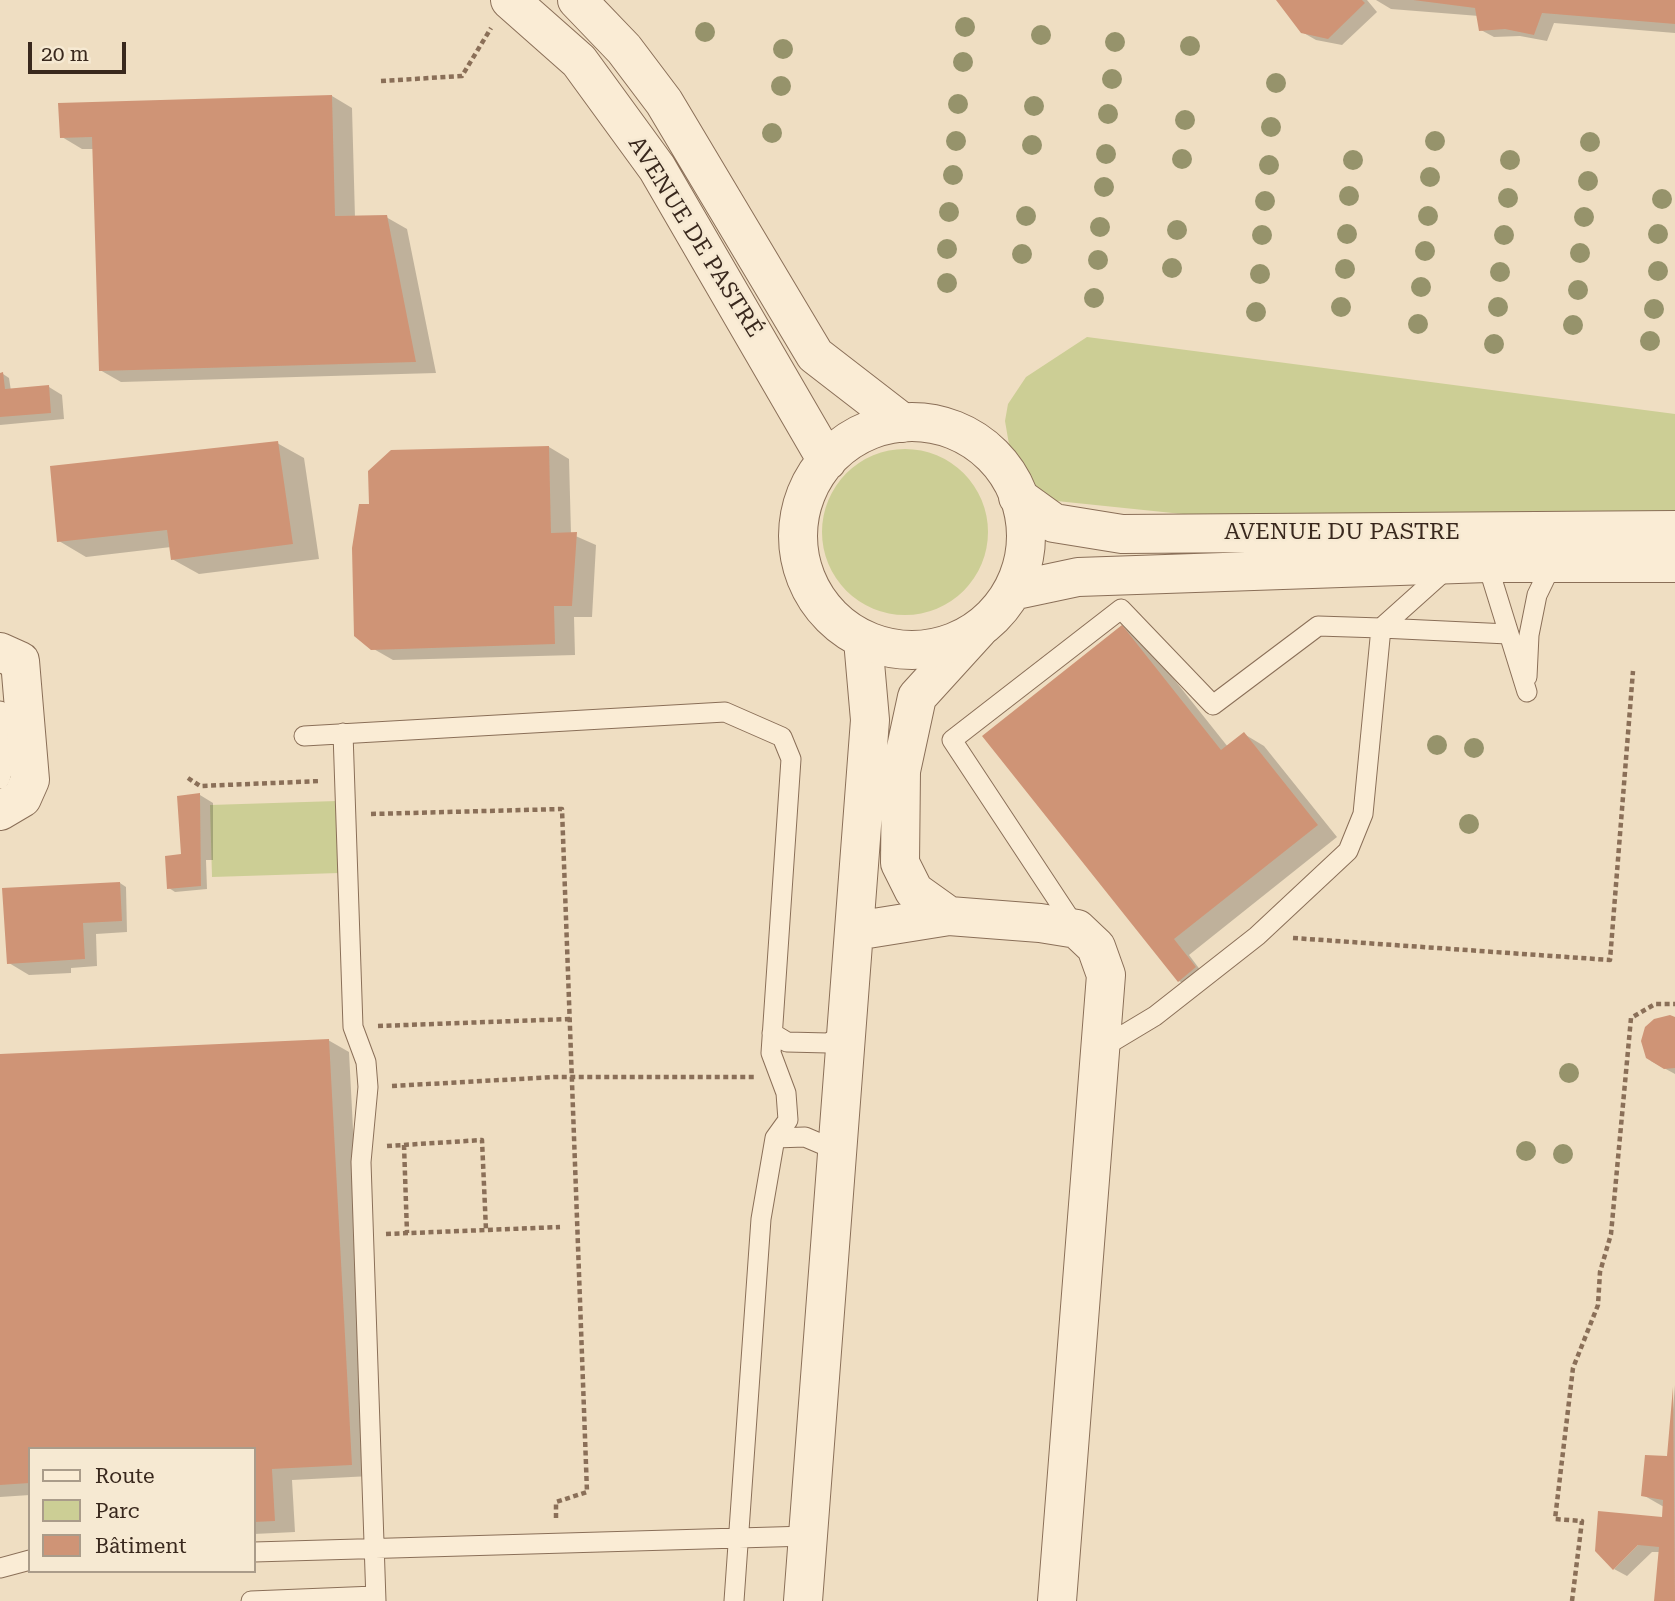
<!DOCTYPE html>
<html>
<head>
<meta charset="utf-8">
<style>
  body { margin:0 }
  #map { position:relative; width:1675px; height:1601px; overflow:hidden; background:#efdec2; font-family:"Roboto Serif",serif }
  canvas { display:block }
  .legend { position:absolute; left:28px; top:1447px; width:228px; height:126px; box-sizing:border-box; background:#f6e9d2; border:2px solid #aa9c8a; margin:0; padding:9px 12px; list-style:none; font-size:21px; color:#39281d }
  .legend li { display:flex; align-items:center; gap:14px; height:35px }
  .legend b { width:35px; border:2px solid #aa9c8a }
  .scale { position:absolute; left:28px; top:42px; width:98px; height:32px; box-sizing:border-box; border:4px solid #39281d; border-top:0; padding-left:9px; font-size:21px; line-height:24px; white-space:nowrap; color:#39281d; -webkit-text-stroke:5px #f6e9d2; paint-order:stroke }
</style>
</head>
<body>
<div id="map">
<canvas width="1675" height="1601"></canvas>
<ul class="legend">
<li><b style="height:9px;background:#faecd5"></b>Route</li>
<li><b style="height:19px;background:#ccce95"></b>Parc</li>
<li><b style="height:19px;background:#cf9476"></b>Bâtiment</li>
</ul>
<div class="scale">20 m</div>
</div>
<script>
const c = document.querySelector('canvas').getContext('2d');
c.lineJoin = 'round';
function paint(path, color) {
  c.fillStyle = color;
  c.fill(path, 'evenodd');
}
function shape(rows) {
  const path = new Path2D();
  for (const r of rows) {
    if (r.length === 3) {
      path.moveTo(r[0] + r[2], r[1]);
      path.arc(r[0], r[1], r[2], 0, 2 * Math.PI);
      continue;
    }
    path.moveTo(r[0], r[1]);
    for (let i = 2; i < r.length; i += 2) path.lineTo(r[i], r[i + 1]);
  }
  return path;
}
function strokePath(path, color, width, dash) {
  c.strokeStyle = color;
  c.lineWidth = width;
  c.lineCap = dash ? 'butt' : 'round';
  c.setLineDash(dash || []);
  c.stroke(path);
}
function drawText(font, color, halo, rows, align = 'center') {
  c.font = font + ' "Roboto Serif",serif';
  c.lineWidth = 5;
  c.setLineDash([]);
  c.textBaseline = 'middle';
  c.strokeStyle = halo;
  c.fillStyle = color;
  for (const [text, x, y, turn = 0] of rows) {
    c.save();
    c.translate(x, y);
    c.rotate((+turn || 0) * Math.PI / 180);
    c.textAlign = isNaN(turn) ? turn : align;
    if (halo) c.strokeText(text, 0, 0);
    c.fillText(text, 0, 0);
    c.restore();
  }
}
const green = shape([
  [1087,337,1675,414,1675,525,1192,515,1018,497,1005,421,1008,404,1026,377],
  [905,532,83],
  [337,801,339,873,212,877,210,805]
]);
const shadow = shape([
  [1278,0,1367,0,1377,12,1342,45,1316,40,1302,32],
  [1376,0,1675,0,1675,33,1554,23,1547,41,1520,36,1494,37,1481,30,1479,16,1391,9],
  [332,96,352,108,355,218,386,217,407,229,436,373,121,382,100,370,94,149,82,149,62,137],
  [3,374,9,378,11,391,49,387,62,395,64,419,0,425,0,375],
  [277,443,304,458,319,559,199,574,172,559,171,547,86,557,59,541],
  [549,447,569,459,571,534,596,545,592,617,574,617,575,655,393,660,372,648,371,505],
  [1122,627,1142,639,1228,747,1244,734,1264,746,1337,837,1189,955,1201,971,1185,984,1179,981],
  [200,795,213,803,213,860,206,860,207,889,175,892,169,888,187,856],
  [120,883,126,887,127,932,96,934,97,966,71,968,71,973,29,975,9,963],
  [1675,1019,1675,1074,1651,1061],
  [328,1040,349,1052,371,1476,292,1480,295,1532,254,1534,254,1449,30,1449,30,1495,0,1497,0,1056],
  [1675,1385,1675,1601,1656,1601,1660,1552,1652,1552,1627,1576,1614,1569,1663,1520,1664,1507,1643,1495,1669,1458]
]);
const building = shape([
  [1276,0,1362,0,1365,3,1328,39,1301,33],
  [1413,0,1675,0,1675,24,1542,13,1534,35,1505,29,1479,31,1475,8],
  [332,95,335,216,387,215,416,362,99,371,92,137,60,138,58,103],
  [3,372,5,389,49,385,51,413,0,417,0,373],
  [278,441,293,544,171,560,167,530,57,542,50,466],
  [549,446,551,533,577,532,572,606,554,606,555,644,371,650,354,636,352,548,359,504,369,504,368,471,391,450],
  [1122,625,1221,750,1244,732,1318,825,1174,939,1196,967,1178,982,982,736],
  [200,793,201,886,167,889,165,856,181,854,177,796],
  [120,882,122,921,83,923,85,959,7,964,2,888],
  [1670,1015,1675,1017,1675,1068,1664,1069,1646,1058,1641,1041,1645,1027,1654,1019],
  [329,1039,352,1465,272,1469,275,1521,254,1522,254,1449,30,1449,30,1483,0,1485,0,1054],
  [1673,1387,1675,1601,1654,1601,1659,1547,1638,1545,1613,1570,1595,1551,1598,1511,1662,1517,1663,1500,1641,1496,1645,1455,1667,1456]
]);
const path = shape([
  [381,81,462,76,491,28],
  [188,778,200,786,321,781],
  [371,814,562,809,587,1492,556,1502,556,1520],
  [1293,938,1610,960,1633,671],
  [378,1026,570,1019],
  [392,1086,555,1077,754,1077],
  [404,1145,407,1233],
  [387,1146,482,1140,486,1230],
  [386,1234,560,1227],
  [1572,1601,1582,1521,1555,1519,1573,1368,1598,1305,1600,1272,1611,1234,1631,1018,1655,1004,1675,1004]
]);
const service = shape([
  [1487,563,1527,692],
  [1381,628,1508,634],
  [1381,628,1448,568],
  [1527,677,1529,635,1537,595,1552,564],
  [0,711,5,763,0,779],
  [343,733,353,1027,366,1062,368,1087,361,1162,376,1601],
  [304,736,725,712,782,737,791,759,771,1053,786,1093,788,1120,775,1138,761,1219,734,1601],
  [1076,928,952,740,1121,609,1213,705,1318,626,1381,628,1363,814,1348,851,1257,936,1155,1016,1100,1049],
  [772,1033,787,1042,828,1043,846,1033],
  [775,1138,805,1137,838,1151],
  [254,1552,808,1536],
  [0,1568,30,1560],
  [251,1601,375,1596]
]);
const minor = shape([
  [978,630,917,697,901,771,900,863,914,891,949,916,1040,923,1077,929,1096,947,1106,975,1057,1601],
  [0,652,20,661,30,780,22,798,0,811],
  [855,931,949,916],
  [803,1601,870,720,863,640]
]);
const tertiary = shape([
  [510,0,579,61,657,168,827,461],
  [577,0,624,49,664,102,815,355,903,423],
  [912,536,114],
  [1018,497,1054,523,1122,534,1675,530],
  [1012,591,1078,577,1487,563,1675,563]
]);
const trees = [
  [965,27],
  [705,32],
  [1041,35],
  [1115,42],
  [1190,46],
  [783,49],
  [963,62],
  [1112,79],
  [1276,83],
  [781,86],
  [958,104],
  [1034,106],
  [1108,114],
  [1185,120],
  [1271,127],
  [772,133],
  [956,141],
  [1435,141],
  [1590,142],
  [1032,145],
  [1106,154],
  [1182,159],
  [1353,160],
  [1510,160],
  [1269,165],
  [953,175],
  [1430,177],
  [1588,181],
  [1104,187],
  [1349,196],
  [1508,198],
  [1662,199],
  [1265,201],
  [949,212],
  [1026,216],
  [1428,216],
  [1584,217],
  [1100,227],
  [1177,230],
  [1347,234],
  [1658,234],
  [1262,235],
  [1504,235],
  [947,249],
  [1425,251],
  [1580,253],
  [1022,254],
  [1098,260],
  [1172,268],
  [1345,269],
  [1658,271],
  [1500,272],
  [1260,274],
  [947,283],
  [1421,287],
  [1578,290],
  [1094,298],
  [1341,307],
  [1498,307],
  [1654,309],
  [1256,312],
  [1418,324],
  [1573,325],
  [1650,341],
  [1494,344],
  [1437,745],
  [1474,748],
  [1469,824],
  [1569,1073],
  [1526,1151],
  [1563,1154]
];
const streetNames = [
  ["AVENUE DE PASTRÉ",695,237,58],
  ["AVENUE DU PASTRE",1342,532]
];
paint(green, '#ccce95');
paint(shadow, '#0003');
paint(building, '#cf9476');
strokePath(service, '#8a6f58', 21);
strokePath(minor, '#8a6f58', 40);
strokePath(tertiary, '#8a6f58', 40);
strokePath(path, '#8a6f58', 4.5, [5, 3.5]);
strokePath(service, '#faecd5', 19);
strokePath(minor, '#faecd5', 38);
strokePath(tertiary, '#faecd5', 38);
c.fillStyle = '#96936b';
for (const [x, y] of trees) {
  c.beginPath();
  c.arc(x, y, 10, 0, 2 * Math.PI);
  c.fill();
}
drawText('23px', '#39281d', '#f6e9d2', streetNames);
</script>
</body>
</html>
